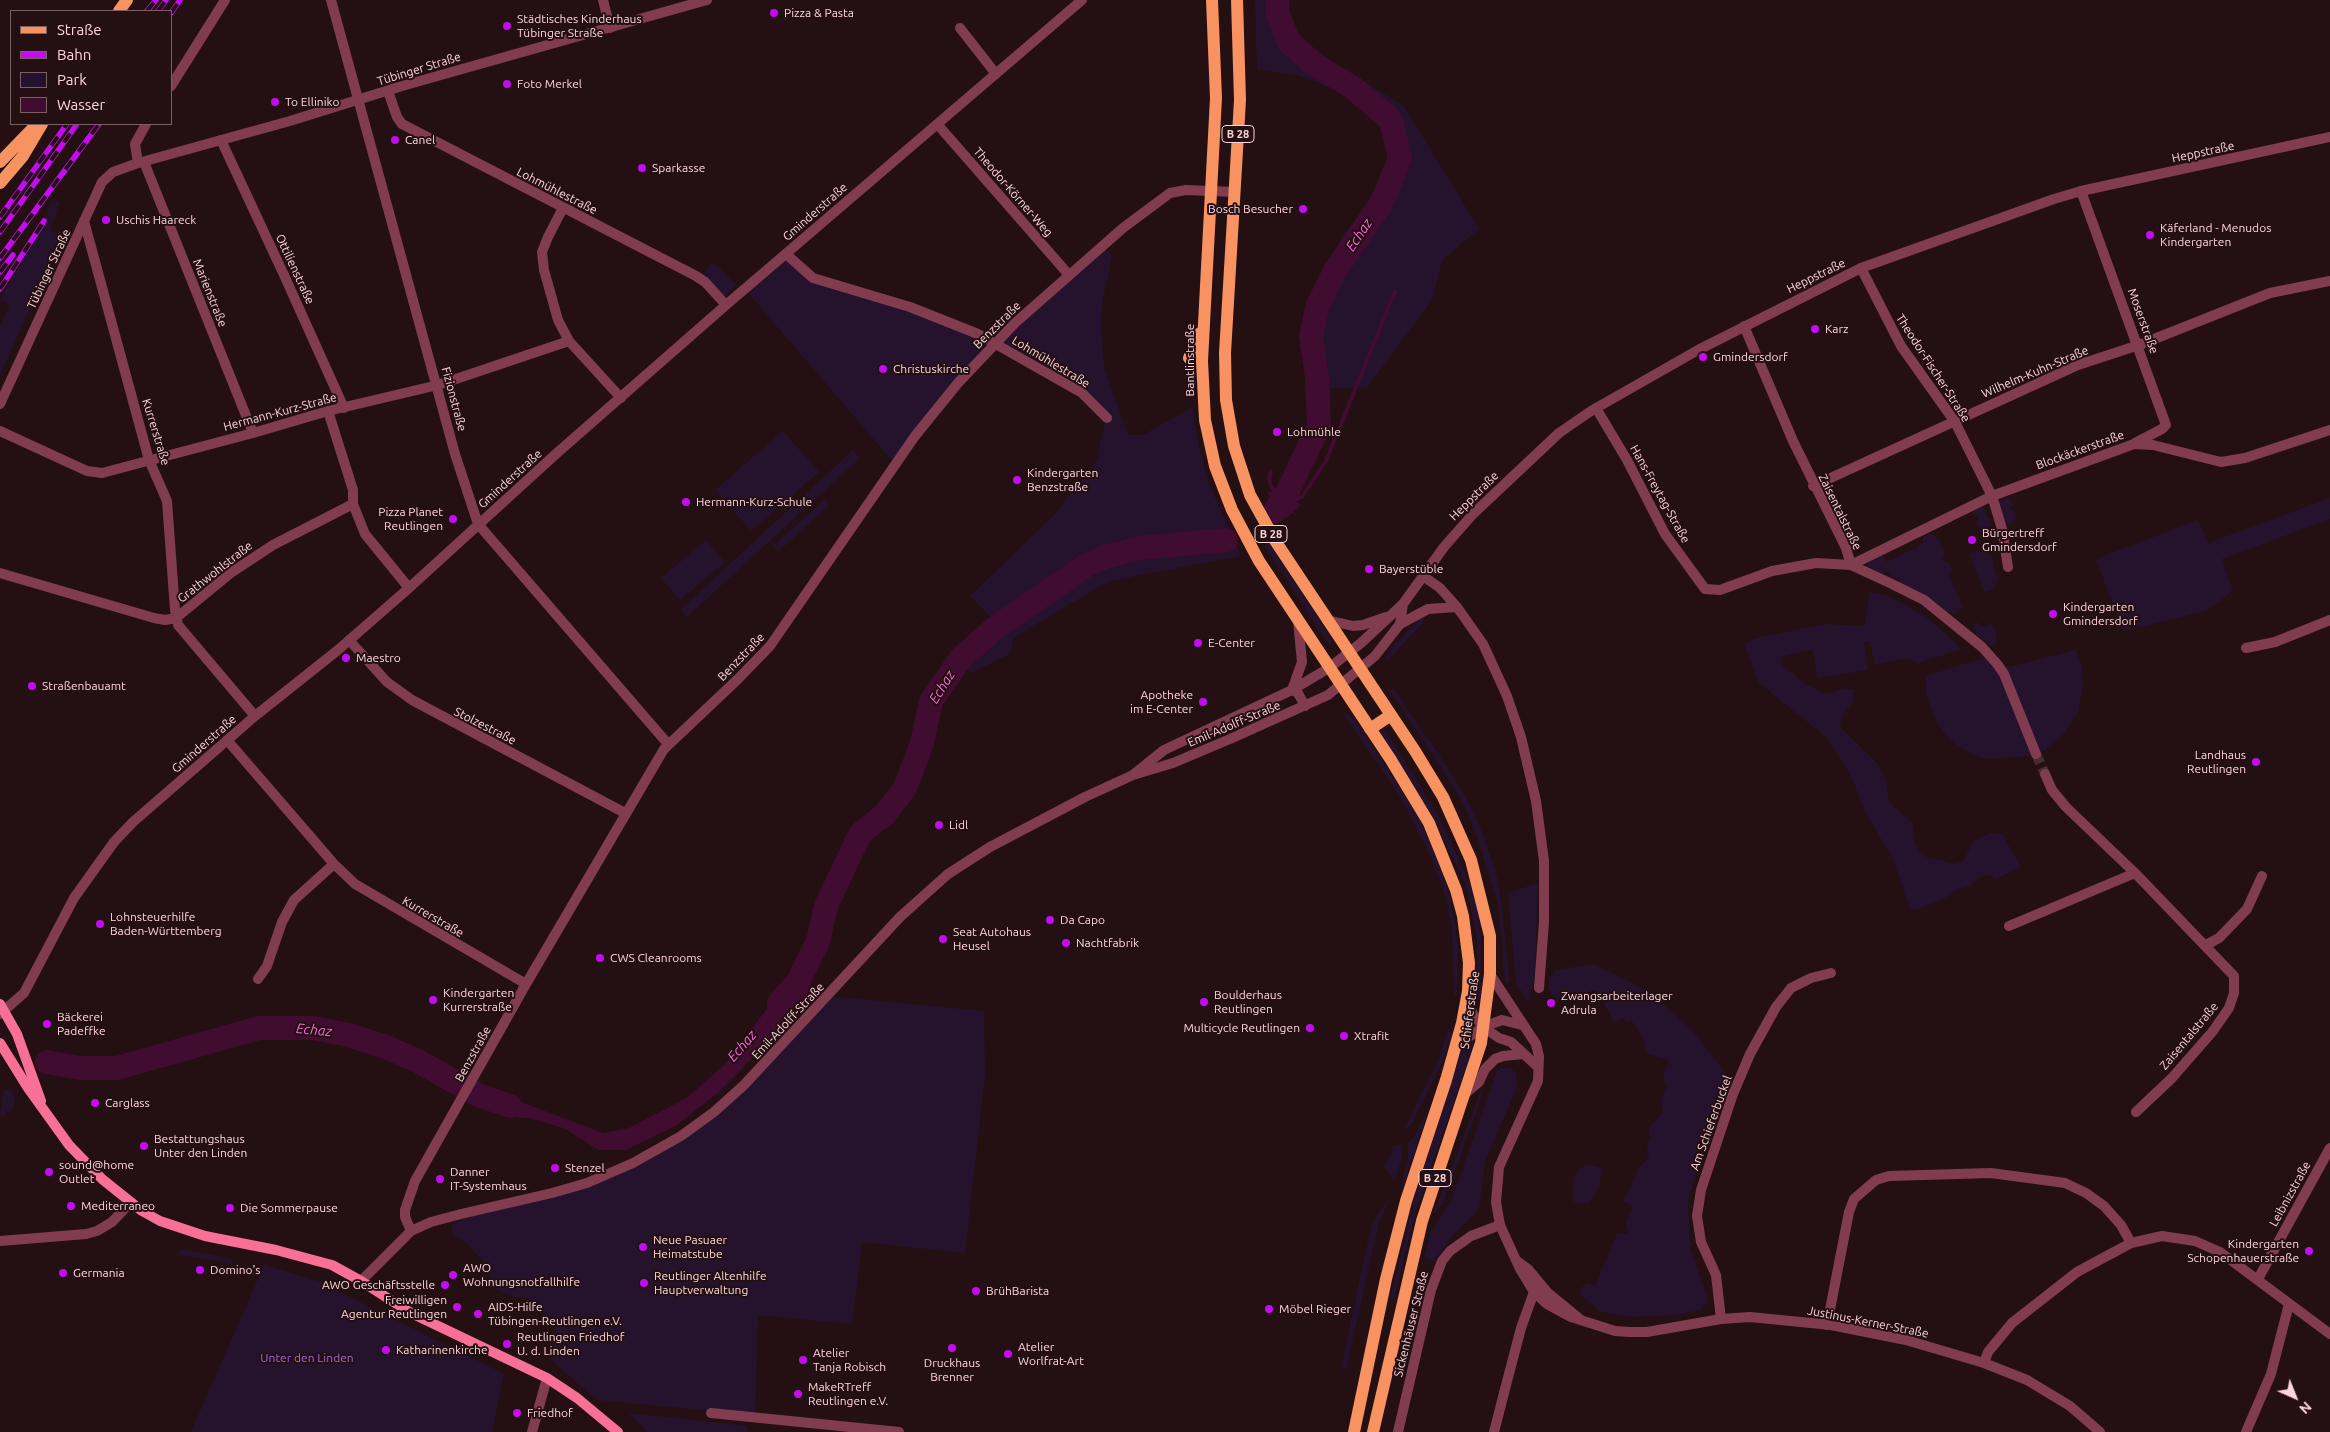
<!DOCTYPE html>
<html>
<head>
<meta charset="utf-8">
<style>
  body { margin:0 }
  #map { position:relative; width:2330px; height:1432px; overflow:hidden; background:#241012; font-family:Ubuntu,sans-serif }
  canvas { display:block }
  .legend { position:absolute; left:10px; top:10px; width:162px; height:115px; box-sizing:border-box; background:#241012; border:1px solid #7b5f63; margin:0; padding:6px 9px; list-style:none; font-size:15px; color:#fdd5dc }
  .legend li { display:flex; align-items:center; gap:10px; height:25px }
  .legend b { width:25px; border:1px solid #7b5f63 }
  .north { position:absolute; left:2270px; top:1372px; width:50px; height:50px; -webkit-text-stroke:4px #241012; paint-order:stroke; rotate:136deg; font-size:14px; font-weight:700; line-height:20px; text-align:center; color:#fdd5dc }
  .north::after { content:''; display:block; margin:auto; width:18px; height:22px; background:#fdd5dc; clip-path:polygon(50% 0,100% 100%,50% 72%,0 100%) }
</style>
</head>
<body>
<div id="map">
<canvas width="2330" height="1432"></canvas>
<ul class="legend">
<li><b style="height:6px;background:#f89261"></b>Straße</li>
<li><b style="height:6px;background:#c40bf2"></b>Bahn</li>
<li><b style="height:14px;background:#25132e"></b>Park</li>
<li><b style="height:14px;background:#400c2f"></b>Wasser</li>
</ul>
<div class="north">N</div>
</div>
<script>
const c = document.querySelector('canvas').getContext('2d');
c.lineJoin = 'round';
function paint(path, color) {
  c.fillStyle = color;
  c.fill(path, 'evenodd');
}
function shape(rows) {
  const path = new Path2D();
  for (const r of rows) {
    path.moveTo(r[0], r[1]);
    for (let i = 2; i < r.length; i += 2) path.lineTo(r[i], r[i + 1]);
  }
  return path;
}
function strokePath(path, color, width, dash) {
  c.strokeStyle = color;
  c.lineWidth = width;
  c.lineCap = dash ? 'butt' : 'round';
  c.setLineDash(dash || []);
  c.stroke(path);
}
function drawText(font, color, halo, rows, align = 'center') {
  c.font = font + ' Ubuntu,sans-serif';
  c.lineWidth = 4;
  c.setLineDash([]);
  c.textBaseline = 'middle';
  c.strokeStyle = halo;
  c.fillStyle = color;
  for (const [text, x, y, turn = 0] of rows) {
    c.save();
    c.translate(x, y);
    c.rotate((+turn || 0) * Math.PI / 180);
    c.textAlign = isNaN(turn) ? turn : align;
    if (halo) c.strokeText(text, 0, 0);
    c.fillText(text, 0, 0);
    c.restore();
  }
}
const green = shape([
  [1255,0,1287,0,1288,11,1298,33,1322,55,1404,106,1479,229,1442,260,1432,300,1366,389,1305,387,1305,353,1315,288,1342,237,1382,188,1392,150,1380,122,1349,95,1300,76,1257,69],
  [52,199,60,202,50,231,63,236,0,375,0,325,10,306,0,299,42,227],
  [1102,246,1112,257,1102,303,1101,326,1104,367,1128,435,1143,435,1193,407,1198,442,1207,479,1241,556,1109,581,1013,638,1011,653,971,673,960,657,996,622,970,596,1054,515,1091,468,1106,447,1097,458,1106,418,1094,404,995,343,894,463,745,289,786,254,804,272,995,343],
  [710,263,717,265,736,285,724,296,704,275],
  [783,431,819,472,751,531,715,490],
  [853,450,860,458,687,617,680,610],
  [2007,497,2010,498,2013,504,2010,507,2017,515,2014,522,2009,525,2004,521,1998,503],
  [2330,498,2330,519,2222,559,2233,591,2206,611,2123,631,2096,559,2198,520,2208,543],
  [824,500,829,505,778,552,773,546],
  [1980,505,1987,511,1986,516,1990,518,1990,522,1988,528,1982,530,1976,525,1978,517,1972,511],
  [1930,533,1940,541,1945,554,1942,560,1949,563,1952,571,1949,574,1962,606,1961,610,1954,615,1909,589,1908,586,1901,586,1899,578,1895,579,1886,571,1877,574,1867,568,1869,560,1873,558,1877,560,1882,554,1887,562,1913,549,1915,551,1920,543,1923,543,1923,537],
  [706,540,725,562,680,600,661,578],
  [1268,542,1333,641,1329,645,1264,545],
  [1979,550,1981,552,1985,550,1992,557,1995,574,1999,578,1993,588,1988,591,1984,591,1969,554],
  [1869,592,1889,596,1928,618,1962,649,1918,663,1907,658,1875,665,1870,642,1864,642,1868,670,1817,678,1813,649,1781,657,1782,665,1804,683,1819,691,1828,694,1843,688,1854,690,1853,703,1843,714,1840,727,1878,764,1886,780,1889,803,1912,822,1915,842,1918,851,1926,857,1954,864,1963,861,1974,841,1991,833,2002,834,2021,867,1996,879,1990,875,1979,877,1971,886,1958,889,1944,899,1918,909,1912,910,1909,906,1893,859,1864,810,1853,780,1838,754,1826,737,1758,682,1744,644,1756,638,1825,624,1865,626],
  [1425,617,1423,623,1389,659,1385,660,1391,648,1420,619],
  [1976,622,1985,627,1990,623,1993,626,1997,636,1995,645,1990,645,1977,635,1973,624],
  [2076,650,2082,668,2083,686,2078,712,2064,733,2045,750,2030,756,1987,759,1974,755,1958,746,1945,734,1935,719,1926,694,1926,676,1983,658,2001,669],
  [1393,688,1450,771,1471,807,1483,834,1497,877,1501,900,1510,982,1506,983,1503,967,1503,949,1497,902,1477,837,1466,810,1445,773,1390,691],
  [1345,712,1357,723,1404,794,1421,822,1436,855,1449,894,1456,929,1458,955,1457,995,1454,995,1452,929,1445,896,1431,857,1400,796,1346,718],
  [1384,728,1440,818,1470,884,1478,912,1481,937,1481,997,1477,997,1477,937,1466,885,1435,821,1379,731],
  [1538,883,1535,970,1529,1003,1516,983,1508,893],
  [1594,964,1634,984,1661,1002,1692,1030,1731,1080,1700,1157,1688,1202,1690,1247,1708,1301,1701,1310,1674,1315,1630,1317,1600,1311,1580,1295,1582,1287,1588,1283,1595,1286,1617,1234,1629,1234,1626,1222,1632,1209,1631,1204,1623,1202,1636,1176,1636,1171,1649,1157,1647,1146,1650,1137,1648,1129,1663,1113,1661,1100,1667,1085,1663,1078,1668,1064,1667,1059,1647,1054,1643,1037,1632,1021,1627,1022,1622,1018,1614,1022,1597,991,1593,990,1569,1001,1561,1001,1553,996,1549,987,1549,978,1555,970],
  [828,996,984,1011,985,1075,965,1253,862,1242,852,1324,758,1315,755,1415,597,1400,551,1360,556,1326,530,1299,514,1297,497,1290,485,1265,469,1245,453,1235,451,1226,476,1210,587,1183,704,1120],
  [1448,1027,1452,1034,1444,1059,1410,1126,1404,1131,1418,1099,1439,1060],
  [1472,1039,1473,1043,1468,1062,1418,1204,1394,1299,1390,1299,1413,1203,1424,1167,1464,1043],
  [1501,1068,1510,1068,1516,1073,1517,1087,1485,1162,1479,1208,1473,1216,1453,1235,1434,1261,1424,1257,1432,1229,1452,1199,1497,1071],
  [1486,1078,1478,1108,1443,1203,1433,1215],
  [9,1089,15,1098,12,1111,6,1113,2,1118,0,1112,4,1090],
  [1429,1107,1403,1187,1401,1188,1408,1157,1408,1143,1416,1134],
  [1402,1145,1402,1157,1395,1180,1383,1166,1391,1156,1393,1146],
  [1590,1164,1601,1168,1603,1171,1599,1179,1601,1183,1589,1203,1580,1204,1573,1201,1573,1179,1580,1168],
  [1391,1196,1379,1222,1346,1369,1341,1368,1372,1223],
  [182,1249,232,1259,233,1264,180,1255,178,1252],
  [264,1265,318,1281,504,1374,492,1432,191,1432],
  [629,1413,747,1426,747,1432,647,1432]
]);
const water = shape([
  [1281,490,1301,505,1289,516,1280,519,1274,512,1268,492],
  [798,977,813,987,765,1045,719,1092,677,1125,626,1150,598,1150,566,1129,530,1118,519,1118,474,1106,484,1088,603,1133,629,1128,688,1097,726,1063,778,994,785,995]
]);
const stream = shape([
  [1271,472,1269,479,1271,486,1278,495],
  [1292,501,1302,497,1326,461,1395,291]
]);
const river = shape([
  [1274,512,1287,493,1319,426,1317,377,1311,337,1317,307,1335,271,1382,202,1400,158,1391,120,1352,87,1315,65,1289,42,1278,14,1277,0],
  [779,1003,799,980,818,941,826,906,860,834,885,814,905,788,922,743,931,701,961,658,995,628,1088,564,1105,557,1140,548,1226,540],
  [47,1062,79,1068,117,1068,259,1028,312,1028,349,1035,386,1047,418,1061,478,1095,510,1106]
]);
const minorTunnel = shape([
  [2036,754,2045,774]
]);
const pedestrian = shape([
  [1494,1432,1504,1393]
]);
const minor = shape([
  [331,0,455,454,478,524,668,744],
  [603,0,610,28],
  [960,28,996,74],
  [171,86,225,0],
  [388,91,397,117,402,124,696,276,705,282,726,305],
  [938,125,1069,275],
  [221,140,284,275,344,408],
  [144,162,253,433],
  [138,163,135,144,146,124],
  [2081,191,2166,425,2162,429,2135,443],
  [563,208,548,237,542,252,544,270,558,320,569,341,621,398],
  [84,221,149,460,167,501,175,610,178,625,255,716],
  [786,254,813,278,910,307,978,334,1082,393,1107,418],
  [1861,268,1901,346,1955,422,1992,496,2002,529,2008,567],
  [1744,326,1793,441,1846,548,1851,565],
  [1596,408,1627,460,1665,534,1705,589,1720,590,1772,571,1816,563,1851,565,1892,584,1924,600,1982,647,1998,665,2004,674,2036,754],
  [328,411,353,490,353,504,365,534,409,588],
  [0,431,87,471,102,473,253,433,328,411,438,385,569,341],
  [1813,486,2078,365,2139,345,2270,293,2330,281],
  [1851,565,1992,496,2134,444,2153,445,2221,462,2245,458,2330,430],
  [0,573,154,618,165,620,176,618,232,572,273,545,353,504],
  [1423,576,1440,588,1457,607,1483,644,1507,696,1521,737,1536,801,1544,861,1544,922,1539,988],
  [1400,624,1428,609,1457,607],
  [349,640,387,682,412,700,625,813],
  [2246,648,2275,642,2330,620],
  [227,740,334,864,355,884,526,984],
  [2045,774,2052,790,2066,807,2135,873,2234,976,2234,993,2229,1008,2213,1031,2172,1078,2136,1112],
  [2009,926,2135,873],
  [2206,945,2219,938,2247,909,2262,876],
  [258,979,267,966,282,922,294,900,334,864],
  [0,1014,24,993,74,898,114,842,133,822,255,716,338,650,409,588,557,453,726,305,1082,0],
  [411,1231,405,1217,405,1210,415,1181,526,984,664,749,738,679,770,646,915,436,958,383,1015,323,1123,228,1170,193,1186,190,1235,192],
  [0,1241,86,1234,97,1231,112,1222,130,1203],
  [2258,1279,2330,1148],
  [1721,1319,1716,1275,1701,1242,1697,1216,1701,1190,1733,1094,1750,1054,1776,1007,1791,988,1811,978,1831,973],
  [1827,1325,1849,1212,1854,1199,1876,1180,1889,1176,1991,1173,2065,1183,2086,1193,2104,1206,2121,1225,2131,1243],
  [1984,1363,1988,1352,2012,1323,2077,1272,2131,1243,2162,1236,2195,1241,2220,1252,2330,1334],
  [1504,1393,1521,1328,1534,1292,1538,1285],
  [711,1413,899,1432],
  [532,1432,547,1378],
  [1398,1432,1431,1290,1442,1261,1450,1251,1471,1236,1500,1225],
  [2246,1432,2271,1374,2289,1304]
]);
const tertiary = shape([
  [0,404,102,182,113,172,138,163,290,121,402,86,707,0],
  [1327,620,1353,626,1363,625,1386,617],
  [1292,690,1302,662,1298,621],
  [1292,690,1298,693,1305,706],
  [1133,775,1164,750,1292,690,1329,668,1361,643,1403,604,1444,547,1473,514,1559,433,1591,411,1698,350,1861,268,2054,199,2081,191,2330,137],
  [1490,974,1536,1044,1539,1056,1538,1081,1499,1167,1496,1202,1500,1225,1520,1269,1534,1292,1547,1304,1571,1317,1615,1331,1629,1332,1647,1332,1721,1319,1750,1317,1831,1325,1906,1340,1984,1363,2027,1380,2070,1406,2100,1432],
  [1467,1000,1473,1014,1483,1027,1499,1038,1511,1042,1538,1067],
  [1455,1047,1483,1027,1502,1020,1522,1025],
  [1466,1093,1479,1082,1485,1069,1495,1059,1503,1056,1523,1054],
  [1517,1261,1528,1269,1547,1292,1580,1319],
  [361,1281,411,1231,431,1222,461,1214,552,1193,587,1183,633,1163,681,1136,714,1112,744,1085,900,917,948,874,990,847,1085,797,1133,775,1173,763,1230,739,1328,695,1375,656,1400,624,1403,604]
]);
const secondary = shape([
  [0,1004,17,1034,41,1101],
  [0,1043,28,1088,69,1145,102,1179,142,1211,160,1221,205,1236,276,1250,332,1265,361,1281,411,1313,547,1378,577,1398,618,1432]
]);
const primary = shape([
  [1212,0,1216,98,1202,361,1205,420,1215,466,1232,510,1259,561,1391,760,1429,823,1456,890,1463,916,1469,963,1468,991,1462,1023,1446,1080,1406,1201,1386,1279,1354,1432],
  [1237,0,1240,100,1225,353,1226,400,1234,446,1250,495,1276,542,1415,751,1443,797,1471,860,1490,936,1490,974,1481,1043,1422,1221,1373,1432],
  [119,11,127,0],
  [0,162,37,124],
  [0,183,23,156,42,124],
  [1189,358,1200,333],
  [1370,729,1391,715]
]);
const rail = shape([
  [147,11,156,0],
  [158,11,166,0],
  [171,13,180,0],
  [0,217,67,124],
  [0,232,77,124],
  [0,258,99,124],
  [0,272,13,255],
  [0,289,44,221]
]);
const markers = [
  [774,13,5,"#c40bf2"],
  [507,26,5,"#c40bf2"],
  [507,84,5,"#c40bf2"],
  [275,102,5,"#c40bf2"],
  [395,140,5,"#c40bf2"],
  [642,168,5,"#c40bf2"],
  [1303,209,5,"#c40bf2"],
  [106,220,5,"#c40bf2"],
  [2150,235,5,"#c40bf2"],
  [1815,329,5,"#c40bf2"],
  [1703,357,5,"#c40bf2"],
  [883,369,5,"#c40bf2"],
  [1277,432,5,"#c40bf2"],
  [1017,480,5,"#c40bf2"],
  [686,502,5,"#c40bf2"],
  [453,519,5,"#c40bf2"],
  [1972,540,5,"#c40bf2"],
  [1369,569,5,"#c40bf2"],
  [2053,614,5,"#c40bf2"],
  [1198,643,5,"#c40bf2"],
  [346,658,5,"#c40bf2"],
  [32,686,5,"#c40bf2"],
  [1203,702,5,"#c40bf2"],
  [2256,762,5,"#c40bf2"],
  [939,825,5,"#c40bf2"],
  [1050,920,5,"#c40bf2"],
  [100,924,5,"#c40bf2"],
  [943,939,5,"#c40bf2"],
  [1066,943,5,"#c40bf2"],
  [600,958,5,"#c40bf2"],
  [433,1000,5,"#c40bf2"],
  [1204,1002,5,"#c40bf2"],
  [1551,1003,5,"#c40bf2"],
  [47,1024,5,"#c40bf2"],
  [1310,1028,5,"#c40bf2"],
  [1344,1036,5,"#c40bf2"],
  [95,1103,5,"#c40bf2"],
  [144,1146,5,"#c40bf2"],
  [555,1168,5,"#c40bf2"],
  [49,1172,5,"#c40bf2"],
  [440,1179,5,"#c40bf2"],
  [71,1206,5,"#c40bf2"],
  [230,1208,5,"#c40bf2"],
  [643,1247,5,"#c40bf2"],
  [2309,1251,5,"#c40bf2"],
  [200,1270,5,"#c40bf2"],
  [63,1273,5,"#c40bf2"],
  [453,1275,5,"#c40bf2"],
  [644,1283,5,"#c40bf2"],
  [445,1285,5,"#c40bf2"],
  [976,1291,5,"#c40bf2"],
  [457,1307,5,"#c40bf2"],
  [1269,1309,5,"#c40bf2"],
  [478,1314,5,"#c40bf2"],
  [507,1344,5,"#c40bf2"],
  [952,1348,5,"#c40bf2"],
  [386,1350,5,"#c40bf2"],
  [1008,1354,5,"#c40bf2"],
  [803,1360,5,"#c40bf2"],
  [798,1394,5,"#c40bf2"],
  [517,1413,5,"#c40bf2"]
];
const shields = [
  [1238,134,32],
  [1271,534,32],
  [1435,1178,32]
];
const shieldNames = [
  ["B 28",1238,134],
  ["B 28",1271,534],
  ["B 28",1435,1178]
];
const poiNames = [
  ["Pizza & Pasta",784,13],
  ["Städtisches Kinderhaus",517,19],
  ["Tübinger Straße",517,33],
  ["Foto Merkel",517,84],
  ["To Elliniko",285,102],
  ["Canel",405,140],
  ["Sparkasse",652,168],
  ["Bosch Besucher",1293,209,"right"],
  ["Uschis Haareck",116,220],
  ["Käferland - Menudos",2160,228],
  ["Kindergarten",2160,242],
  ["Karz",1825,329],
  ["Gmindersdorf",1713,357],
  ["Christuskirche",893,369],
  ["Lohmühle",1287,432],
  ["Kindergarten",1027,473],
  ["Benzstraße",1027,487],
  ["Hermann-Kurz-Schule",696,502],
  ["Pizza Planet",443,512,"right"],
  ["Reutlingen",443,526,"right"],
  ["Bürgertreff",1982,533],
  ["Gmindersdorf",1982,547],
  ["Bayerstüble",1379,569],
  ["Kindergarten",2063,607],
  ["Gmindersdorf",2063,621],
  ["E-Center",1208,643],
  ["Maestro",356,658],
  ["Straßenbauamt",42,686],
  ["Apotheke",1193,695,"right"],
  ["im E-Center",1193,709,"right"],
  ["Landhaus",2246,755,"right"],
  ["Reutlingen",2246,769,"right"],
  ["Lidl",949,825],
  ["Lohnsteuerhilfe",110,917],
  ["Baden-Württemberg",110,931],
  ["Da Capo",1060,920],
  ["Seat Autohaus",953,932],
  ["Heusel",953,946],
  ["Nachtfabrik",1076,943],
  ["CWS Cleanrooms",610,958],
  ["Kindergarten",443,993],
  ["Kurrerstraße",443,1007],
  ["Boulderhaus",1214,995],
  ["Reutlingen",1214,1009],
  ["Zwangsarbeiterlager",1561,996],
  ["Adrula",1561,1010],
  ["Bäckerei",57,1017],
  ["Padeffke",57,1031],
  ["Multicycle Reutlingen",1300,1028,"right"],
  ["Xtrafit",1354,1036],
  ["Carglass",105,1103],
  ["Bestattungshaus",154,1139],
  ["Unter den Linden",154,1153],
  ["sound@home",59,1165],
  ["Outlet",59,1179],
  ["Stenzel",565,1168],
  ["Danner",450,1172],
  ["IT-Systemhaus",450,1186],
  ["Mediterraneo",81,1206],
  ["Die Sommerpause",240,1208],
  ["Neue Pasuaer",653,1240],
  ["Heimatstube",653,1254],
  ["Kindergarten",2299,1244,"right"],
  ["Schopenhauerstraße",2299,1258,"right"],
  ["AWO",463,1268],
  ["Wohnungsnotfallhilfe",463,1282],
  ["Domino's",210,1270],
  ["Germania",73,1273],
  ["Reutlinger Altenhilfe",654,1276],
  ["Hauptverwaltung",654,1290],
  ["AWO Geschäftsstelle",435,1285,"right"],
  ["BrühBarista",986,1291],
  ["Freiwilligen",447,1300,"right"],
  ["Agentur Reutlingen",447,1314,"right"],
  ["AIDS-Hilfe",488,1307],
  ["Tübingen-Reutlingen e.V.",488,1321],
  ["Möbel Rieger",1279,1309],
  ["Reutlingen Friedhof",517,1337],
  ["U. d. Linden",517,1351],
  ["Atelier",1018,1347],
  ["Worlfrat-Art",1018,1361],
  ["Katharinenkirche",396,1350],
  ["Atelier",813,1353],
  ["Tanja Robisch",813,1367],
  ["Druckhaus",952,1363,"center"],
  ["Brenner",952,1377,"center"],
  ["MakeRTreff",808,1387],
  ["Reutlingen e.V.",808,1401],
  ["Friedhof",527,1413]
];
const streetNames = [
  ["Tübinger Straße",419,69,-17],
  ["Heppstraße",2203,152,-12],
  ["Lohmühlestraße",557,191,27],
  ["Theodor-Körner-Weg",1013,192,49],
  ["Gminderstraße",815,212,-41],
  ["Tübinger Straße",49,269,-65],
  ["Ottilienstraße",295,269,65],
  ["Heppstraße",1816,276,-26],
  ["Marienstraße",210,293,68],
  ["Moserstraße",2143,321,70],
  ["Benzstraße",997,325,-45],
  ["Bantlinstraße",1190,360,-90],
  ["Lohmühlestraße",1051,362,31],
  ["Theodor-Fischer-Straße",1933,368,57],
  ["Wilhelm-Kuhn-Straße",2035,372,-23],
  ["Fizionstraße",454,399,75],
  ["Hermann-Kurz-Straße",280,412,-15],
  ["Kurrerstraße",156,432,73],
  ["Blockäckerstraße",2080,450,-20],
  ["Gminderstraße",510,479,-42],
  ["Hans-Freytag-Straße",1660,494,61],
  ["Heppstraße",1474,496,-45],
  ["Zaisentalstraße",1840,512,64],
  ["Grathwohlstraße",215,572,-38],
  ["Benzstraße",741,657,-46],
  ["Emil-Adolff-Straße",1234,724,-23],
  ["Stolzestraße",485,726,27],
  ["Gminderstraße",204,744,-41],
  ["Kurrerstraße",433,917,30],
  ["Schieferstraße",1470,1010,-82],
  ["Emil-Adolff-Straße",788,1021,-47],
  ["Zaisentalstraße",2189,1036,-50],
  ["Benzstraße",473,1054,-61],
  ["Am Schieferbuckel",1711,1123,-70],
  ["Leibnizstraße",2290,1194,-61],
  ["Justinus-Kerner-Straße",1868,1322,11],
  ["Sickenhäuser Straße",1411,1324,-76]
];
const parkNames = [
  ["Unter den Linden",307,1358]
];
const waterNames = [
  ["Echaz",1359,235,-56],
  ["Echaz",942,687,-58],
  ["Echaz",314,1030,5],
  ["Echaz",742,1046,-49]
];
paint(green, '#25132e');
paint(water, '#400c2f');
strokePath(stream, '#400c2f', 4);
strokePath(river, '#400c2f', 24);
strokePath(minorTunnel, '#452e30', 10, [10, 5]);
strokePath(pedestrian, '#813d4f', 10);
strokePath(minor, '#813d4f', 10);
strokePath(tertiary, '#813d4f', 10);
strokePath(secondary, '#f87096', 10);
strokePath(primary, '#f89261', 12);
strokePath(rail, '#c40bf2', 5.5);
strokePath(rail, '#241012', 4, [11]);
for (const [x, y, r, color] of markers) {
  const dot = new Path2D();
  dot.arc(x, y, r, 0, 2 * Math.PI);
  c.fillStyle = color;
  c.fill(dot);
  strokePath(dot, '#241012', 2);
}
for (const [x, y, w] of shields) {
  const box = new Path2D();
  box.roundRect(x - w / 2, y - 8.5, w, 17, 4);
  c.fillStyle = '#241012';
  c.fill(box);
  strokePath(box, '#fdd5dc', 1);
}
drawText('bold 11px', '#fdd5dc', null, shieldNames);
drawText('12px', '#fdd5dc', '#241012', poiNames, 'left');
drawText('12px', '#fdd5dc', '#241012', streetNames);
drawText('12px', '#9e6cdc', '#241012', parkNames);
drawText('italic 14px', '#f868e0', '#241012', waterNames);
</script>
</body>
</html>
